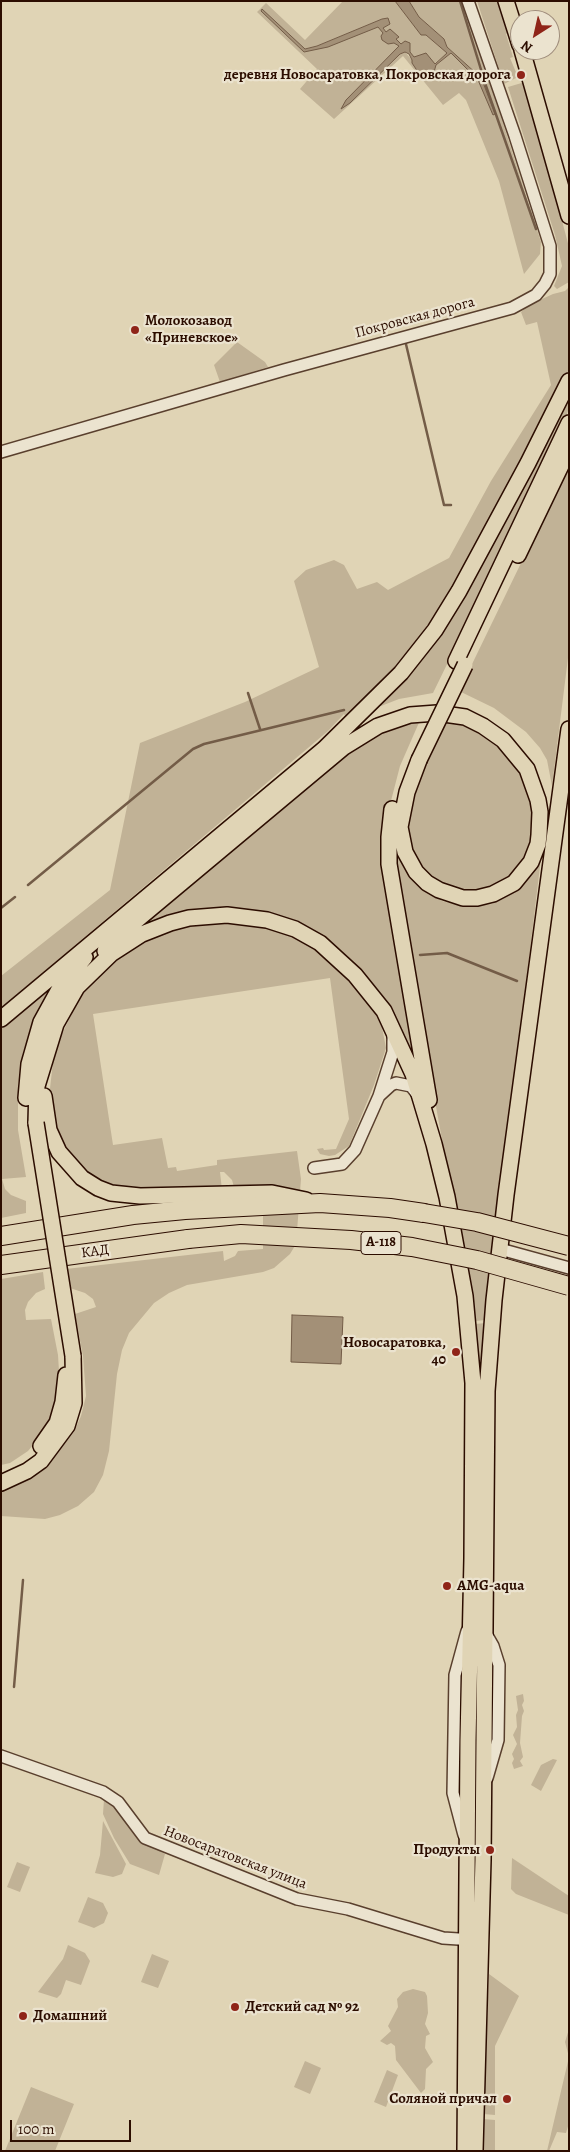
<!DOCTYPE html>
<html>
<head>
<meta charset="utf-8">
<style>
  body { margin:0 }
  #map { position:relative; width:570px; height:2152px; overflow:hidden; background:#e0d4b5; font-family:Alegreya,serif }
  canvas { display:block }
  .frame { position:absolute; inset:0; border:2px solid #2c0d00; pointer-events:none }
  .north { position:absolute; left:510px; top:10px; width:50px; height:50px; box-sizing:border-box; background:#ebe3cf; border:1px solid #9f8d7c; border-radius:50%; rotate:215deg; font-size:14px; font-weight:700; line-height:20px; text-align:center; color:#2c0d00 }
  .north::after { content:''; display:block; margin:auto; width:18px; height:22px; background:#8f2418; clip-path:polygon(50% 0,100% 100%,50% 72%,0 100%) }
  .scale { position:absolute; left:10px; top:2120px; width:121px; height:22px; box-sizing:border-box; border:2px solid #2c0d00; border-top:0; padding-left:6px; font-size:15px; line-height:18px; white-space:nowrap; color:#2c0d00; -webkit-text-stroke:4px #ebe3cf; paint-order:stroke }
</style>
</head>
<body>
<div id="map">
<canvas width="570" height="2152"></canvas>
<div class="frame"></div>
<div class="north">N</div>
<div class="scale">100 m</div>
</div>
<script>
const c = document.querySelector('canvas').getContext('2d');
c.lineJoin = 'round';
function paint(path, color) {
  c.fillStyle = color;
  c.fill(path, 'evenodd');
}
function shape(rows) {
  const path = new Path2D();
  for (const r of rows) {
    path.moveTo(r[0], r[1]);
    for (let i = 2; i < r.length; i += 2) path.lineTo(r[i], r[i + 1]);
  }
  return path;
}
function strokePath(path, color, width, dash) {
  c.strokeStyle = color;
  c.lineWidth = width;
  c.lineCap = dash ? 'butt' : 'round';
  c.setLineDash(dash || []);
  c.stroke(path);
}
function drawText(font, color, halo, rows, align = 'center') {
  c.font = font + ' Alegreya,serif';
  c.lineWidth = 4.5;
  c.setLineDash([]);
  c.textBaseline = 'middle';
  c.strokeStyle = halo;
  c.fillStyle = color;
  for (const [text, x, y, turn = 0] of rows) {
    c.save();
    c.translate(x, y);
    c.rotate((+turn || 0) * Math.PI / 180);
    c.textAlign = isNaN(turn) ? turn : align;
    if (halo) c.strokeText(text, 0, 0);
    c.fillText(text, 0, 0);
    c.restore();
  }
}
const green = shape([
  [343,1,395,1,421,35,426,35,447,53,434,64,414,57,396,39,398,37,386,32,383,28,388,18,382,19,317,46,304,49,262,10,304,52,378,27,399,46,346,100,350,103,400,54,405,52,412,60,436,65,451,53,478,80,484,91,484,85,472,69,447,47,444,39,419,17,409,1,464,1,541,242,540,254,524,274,499,181,466,100,459,93,443,105,403,56,334,119,300,89,317,69,257,12,266,3,305,40],
  [477,1,501,1,511,32,506,34,513,57,510,58,518,77,504,84],
  [525,82,569,247,569,282,557,289,554,286,562,266,555,235,508,87],
  [569,287,569,369,558,394,467,565,428,628,395,670,346,717,344,714,328,731,1,1008,1,976,110,890,140,743,245,702,319,667,294,581,306,570,334,560,344,565,357,589,377,582,388,590,449,558,491,481,551,385,537,322,526,325,521,312,529,305,553,294,565,291],
  [237,342,265,362,268,367,220,382,214,365],
  [569,396,569,408,560,433,433,693,399,699,381,706,379,704,414,668,434,644,472,580],
  [569,464,569,650,552,786,547,760,540,748,526,732,494,708,459,691],
  [421,718,400,766,385,824,417,1067,358,970,248,912,132,930,362,739],
  [448,719,462,722,497,742,517,763,534,804,536,832,524,863,509,881,476,893,446,888,420,869,405,834,412,791],
  [396,846,405,869,417,884,442,901,467,907,492,904,515,892,533,871,539,858,541,858,486,1320,475,1321,395,881],
  [241,922,274,929,296,937,320,951,372,1006,381,1022,386,1048,374,1085,349,1146,335,1155,329,1156,320,1154,317,1149,323,1148,324,1150,336,1149,349,1119,330,978,93,1014,113,1145,162,1138,168,1168,176,1167,177,1171,217,1165,217,1160,297,1151,301,1179,296,1244,290,1254,274,1268,263,1272,187,1285,169,1293,154,1303,129,1333,122,1350,117,1374,109,1451,103,1475,94,1492,78,1506,60,1515,45,1519,1,1516,1,1491,20,1484,38,1472,54,1457,74,1432,81,1416,86,1396,83,1356,75,1314,96,1307,93,1299,85,1293,70,1288,66,1269,223,1251,224,1261,235,1256,238,1251,263,1249,263,1188,234,1187,232,1180,224,1172,220,1172,222,1190,131,1192,95,1181,59,1143,49,1097,53,1062,61,1036,79,999,100,971,128,950,161,933,194,924],
  [52,987,36,1017,23,1052,18,1086,18,1130,26,1177,2,1179,5,1189,11,1195,26,1201,26,1213,1,1218,1,1029],
  [43,1272,45,1289,36,1293,28,1302,25,1310,26,1320,51,1319,58,1355,60,1387,54,1411,44,1432,28,1451,10,1463,1,1465,1,1279],
  [486,1323,481,1378,478,1378,475,1324],
  [523,1694,524,1701,522,1705,524,1711,522,1716,520,1743,523,1757,520,1761,523,1766,514,1769,512,1763,514,1759,512,1754,517,1744,513,1735,517,1727,516,1715,518,1710,516,1696],
  [553,1759,557,1760,541,1791,531,1785,541,1765],
  [104,1799,114,1805,139,1839,165,1854,159,1875,130,1864,114,1838,103,1814],
  [103,1821,126,1864,122,1874,113,1877,95,1873,100,1855],
  [512,1858,569,1896,569,1915,516,1894,511,1889],
  [17,1862,30,1867,20,1892,7,1887],
  [88,1897,103,1903,108,1913,104,1923,94,1928,78,1922],
  [68,1945,85,1953,90,1961,81,1985,66,1980,61,1994,57,1998,38,1992,63,1959],
  [152,1954,169,1961,158,1988,141,1982],
  [489,1974,519,1996,495,2046,495,2115,483,2114],
  [413,1989,425,1992,427,1996,428,2013,425,2024,430,2034,426,2036,425,2048,433,2062,426,2069,425,2089,421,2093,396,2060,395,2046,391,2043,387,2045,380,2041,391,2031,388,2026,398,2007,397,1999,403,1992],
  [569,2029,569,2123,566,2133,557,2132,549,2151,547,2151,569,2057,565,2042],
  [305,2061,321,2068,310,2094,294,2087],
  [387,2070,398,2075,386,2107,374,2102],
  [31,2087,74,2104,55,2151,5,2151],
  [483,2119,495,2120,495,2151,482,2151]
]);
const water = shape([
  [395,1,409,1,419,17,444,39,447,47,477,74,484,85,495,114,493,115,478,80,451,53,436,65,434,72,427,77,420,75,412,63,412,60,409,54,405,52,400,54,350,103,341,109,346,100,399,46,394,43,388,44,382,40,381,36,383,33,378,27,328,47,304,52,261,11,262,9,305,49,317,46,382,19,388,18,390,24,383,28,386,32,390,29,399,37,396,39,401,44,405,41,410,43,410,52,414,57,426,53,435,64,447,53,426,35,421,35,395,1],
  [292,1315,343,1317,341,1364,291,1362,292,1315]
]);
const stream = shape([
  [460,1,486,86,536,229],
  [405,340,444,505,451,505],
  [248,693,260,729],
  [28,885,193,749,204,744,344,710],
  [1,908,15,897],
  [420,955,447,953,517,981],
  [14,1687,23,1580]
]);
const minor = shape([
  [1,452,284,370,512,308,536,295,545,284,550,274,550,246,515,136,468,1],
  [379,1096,391,1085,396,1083,411,1086,418,1095],
  [314,1168,342,1164,355,1150,379,1096,393,1052,393,1036],
  [500,1249,569,1268],
  [485,1632,493,1646,499,1665,498,1740,487,1778],
  [1,1756,103,1792,118,1802,145,1838,297,1899,348,1909,443,1938,474,1940],
  [464,1835,453,1793,455,1675,467,1631]
]);
const major = shape([
  [506,1,520,45],
  [522,50,569,216],
  [518,555,569,449],
  [456,661,569,423],
  [392,809,389,837,389,864,429,1100],
  [105,951,119,935,344,747,378,726,410,715,437,713,465,717,483,726,503,740,527,769,538,800,540,812,539,835,538,844,531,862,514,883,493,894,477,898,463,898,439,890,427,883,416,872,405,852,400,827,407,792,419,760],
  [75,989,111,954,142,934,170,923,189,918,227,915,267,920,295,929,320,943,355,975,384,1011,413,1074,434,1144,447,1197,465,1296,473,1383,472,1558,468,1740,465,2151],
  [1,1019,324,749,401,673,435,630,459,591,528,463,569,381],
  [44,1096,49,1130,59,1152,82,1178,98,1188,111,1193,140,1196,272,1193,306,1200],
  [26,1098,29,1064,41,1022,58,991,85,957],
  [36,1123,37,1086,56,1024,81,980],
  [41,1446,57,1423,63,1402,66,1375],
  [1,1483,27,1471,41,1461,67,1426,74,1403,73,1356],
  [475,2150,483,1860,487,1391,494,1300,506,1195,569,729]
]);
const highway = shape([
  [1,1236,133,1215,185,1210,320,1203,390,1208,424,1213],
  [1,1265,188,1239]
]);
const majorBridge = shape([
  [419,760,465,665],
  [36,1123,73,1356]
]);
const highwayBridge = shape([
  [424,1213,477,1222,569,1246],
  [188,1239,241,1234,351,1240,412,1247,477,1260,569,1286]
]);
const markers = [
  [521,75,5,"#8f2418"],
  [135,330,5,"#8f2418"],
  [456,1352,5,"#8f2418"],
  [447,1586,5,"#8f2418"],
  [490,1850,5,"#8f2418"],
  [235,2007,5,"#8f2418"],
  [23,2016,5,"#8f2418"],
  [507,2099,5,"#8f2418"]
];
const shields = [
  [381,1243,40]
];
const shieldNames = [
  ["А-118",381,1243]
];
const poiNames = [
  ["деревня Новосаратовка, Покровская дорога",511,75],
  ["Молокозавод",145,321,"left"],
  ["«Приневское»",145,338,"left"],
  ["Новосаратовка,",446,1343],
  ["40",446,1360],
  ["AMG-aqua",457,1586,"left"],
  ["Продукты",480,1850],
  ["Детский сад № 92",245,2007,"left"],
  ["Домашний",33,2016,"left"],
  ["Соляной причал",497,2099]
];
const streetNames = [
  ["Покровская дорога",415,318,-15],
  ["КАД",95,1252,-8],
  ["Новосаратовская улица",235,1858,21]
];
paint(green, '#c1b296');
paint(water, '#a39077');
strokePath(water, '#735c47', 1);
strokePath(stream, '#735c47', 2.5);
strokePath(minor, '#593f2d', 14);
strokePath(major, '#2c0d00', 18);
strokePath(highway, '#2c0d00', 20);
strokePath(minor, '#ebe3cf', 11);
strokePath(major, '#e0d4b5', 15);
strokePath(highway, '#e0d4b5', 18);
strokePath(majorBridge, '#2c0d00', 18, []);
strokePath(highwayBridge, '#2c0d00', 20, []);
strokePath(majorBridge, '#e0d4b5', 15);
strokePath(highwayBridge, '#e0d4b5', 18);
for (const [x, y, r, color] of markers) {
  const dot = new Path2D();
  dot.arc(x, y, r, 0, 2 * Math.PI);
  c.fillStyle = color;
  c.fill(dot);
  strokePath(dot, '#ebe3cf', 2);
}
for (const [x, y, w] of shields) {
  const box = new Path2D();
  box.roundRect(x - w / 2, y - 11.5, w, 23, 4);
  c.fillStyle = '#ebe3cf';
  c.fill(box);
  strokePath(box, '#2c0d00', 1);
}
drawText('bold 14px', '#2c0d00', null, shieldNames);
drawText('bold 15px', '#2c0d00', '#ebe3cf', poiNames, 'right');
drawText('15px', '#2c0d00', '#ebe3cf', streetNames);
</script>
</body>
</html>
